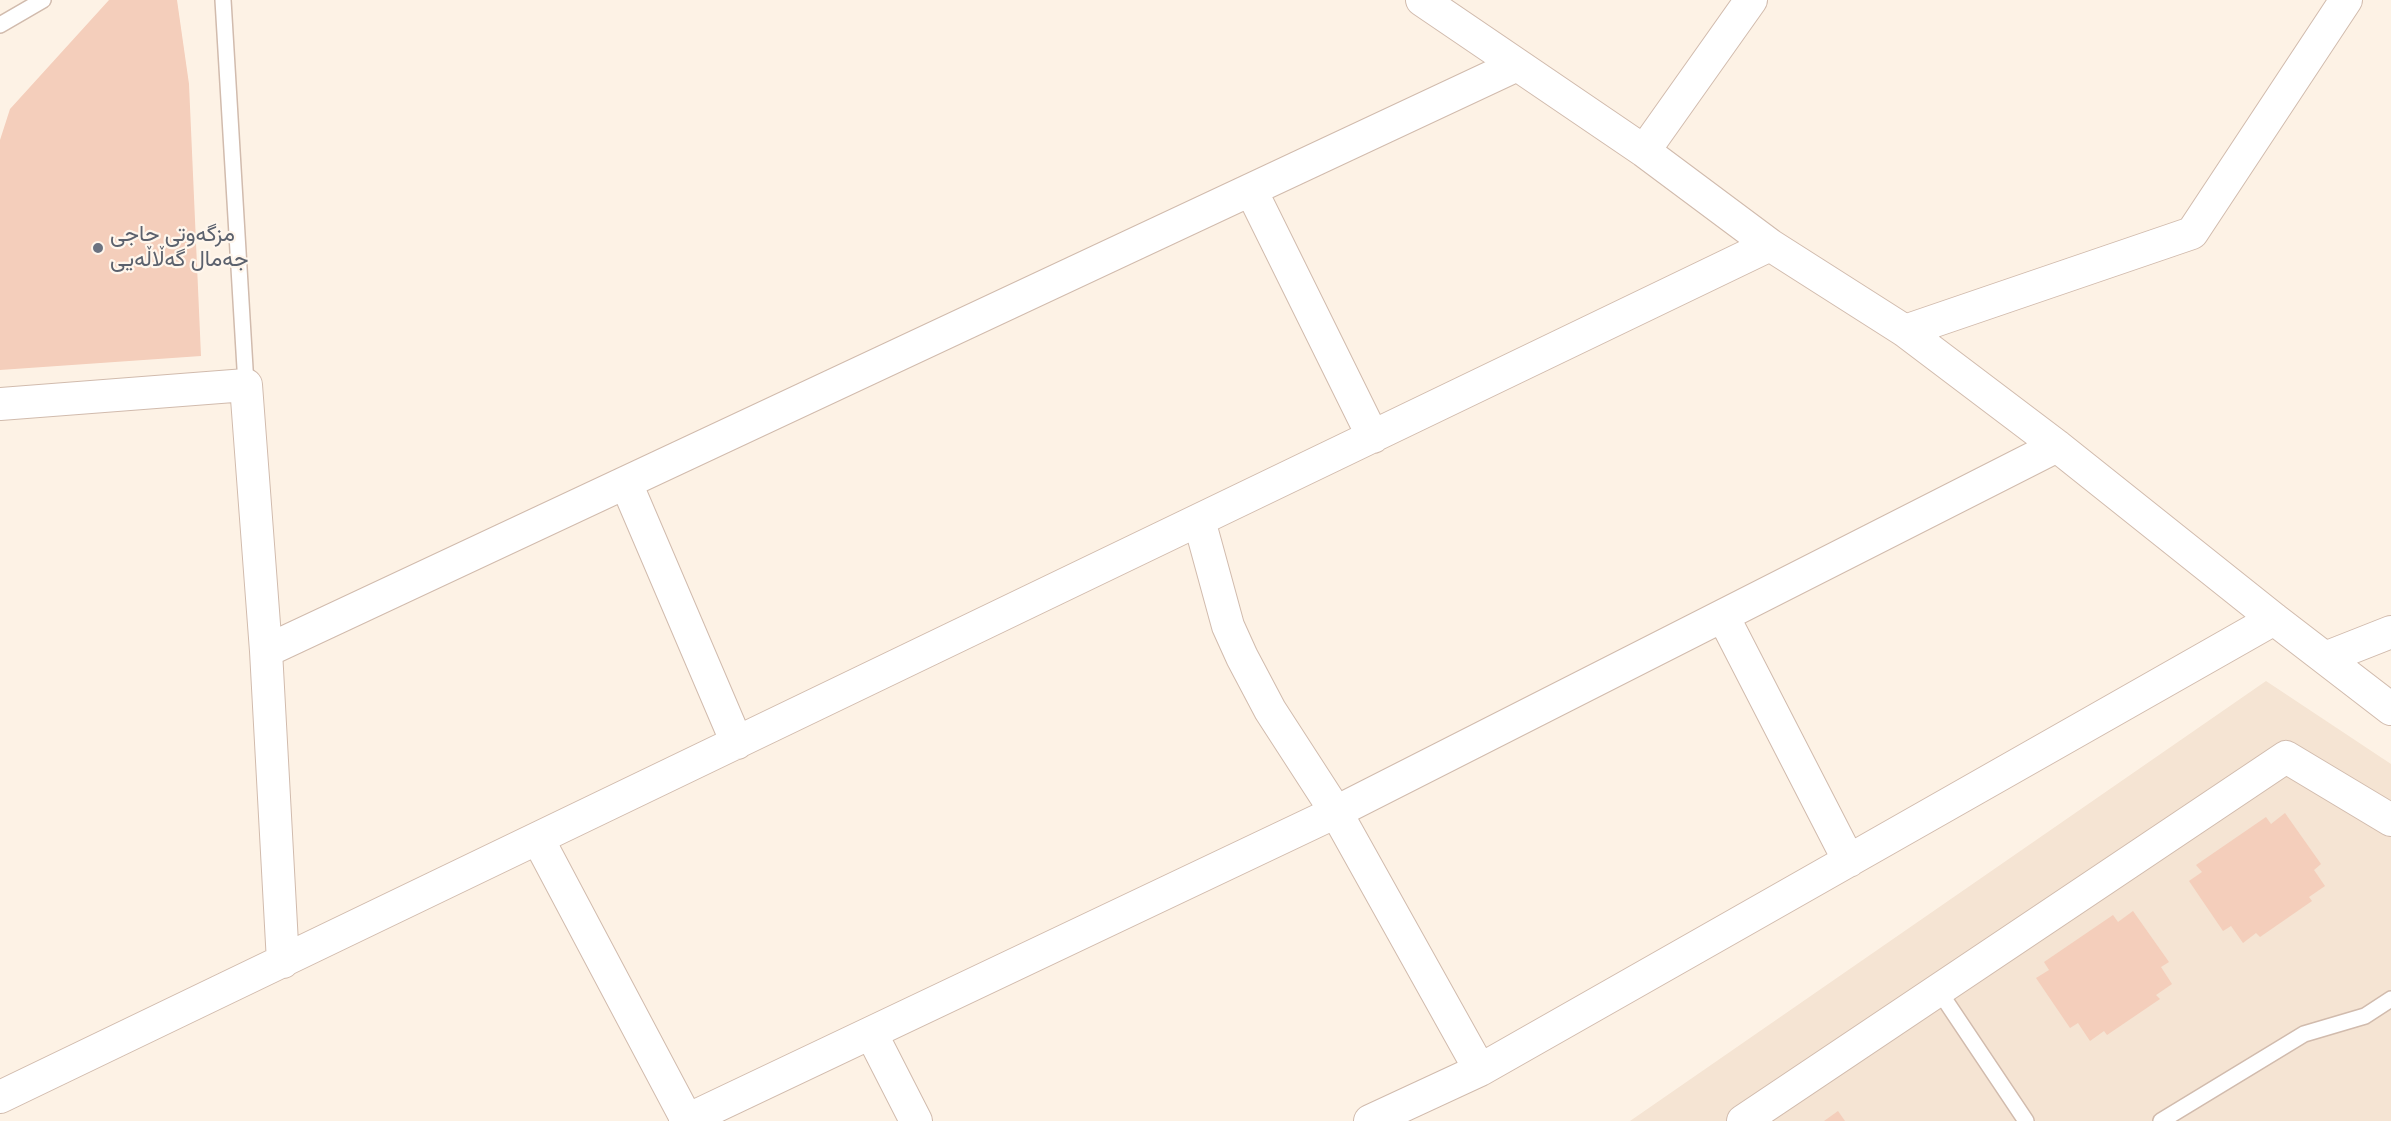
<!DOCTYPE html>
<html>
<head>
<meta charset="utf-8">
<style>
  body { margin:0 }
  canvas { display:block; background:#fdf2e5 }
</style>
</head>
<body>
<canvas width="2391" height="1121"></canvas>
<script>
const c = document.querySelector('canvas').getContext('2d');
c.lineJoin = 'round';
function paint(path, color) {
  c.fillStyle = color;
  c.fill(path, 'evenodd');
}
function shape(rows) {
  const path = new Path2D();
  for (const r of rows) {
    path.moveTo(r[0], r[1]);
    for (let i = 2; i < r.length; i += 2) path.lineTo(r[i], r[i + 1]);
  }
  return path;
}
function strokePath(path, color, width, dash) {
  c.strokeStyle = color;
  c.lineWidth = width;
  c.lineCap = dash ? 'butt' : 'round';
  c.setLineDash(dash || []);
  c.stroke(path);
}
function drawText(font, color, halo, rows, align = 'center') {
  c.font = font + ' Karla,Vazirmatn,sans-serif';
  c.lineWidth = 4.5;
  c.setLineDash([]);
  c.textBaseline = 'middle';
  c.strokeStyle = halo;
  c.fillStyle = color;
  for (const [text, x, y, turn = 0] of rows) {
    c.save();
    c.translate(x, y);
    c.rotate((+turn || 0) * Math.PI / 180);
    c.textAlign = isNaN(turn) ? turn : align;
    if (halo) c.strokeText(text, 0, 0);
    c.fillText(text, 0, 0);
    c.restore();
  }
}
const residential = shape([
  [2266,681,2391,764,2391,1121,1630,1121]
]);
const building = shape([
  [109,0,177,0,189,84,201,356,0,370,0,140,10,109],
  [2285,813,2321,864,2314,870,2325,886,2309,897,2312,901,2260,937,2256,933,2243,943,2231,926,2223,931,2189,881,2202,872,2196,865,2266,817,2271,824],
  [2133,911,2169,962,2161,967,2172,984,2156,995,2160,999,2107,1035,2104,1031,2090,1041,2078,1023,2070,1028,2036,978,2049,970,2044,962,2113,915,2118,922],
  [1838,1111,1845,1121,1824,1121]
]);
const service = shape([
  [223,0,246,385],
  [0,25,43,0],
  [1939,991,2026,1121],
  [2161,1121,2304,1034,2365,1016,2391,999]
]);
const minor = shape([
  [1422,0,1644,151,1770,245,1905,331,2057,446,2274,619,2391,709],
  [1644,151,1751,0],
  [1251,190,1373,437],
  [1905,331,2192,233,2346,0],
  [0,404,246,385,266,651,283,962],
  [626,483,737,743],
  [1199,520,1228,626,1242,657,1270,710,1336,812,1480,1070],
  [1723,616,1849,861],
  [266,651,1517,65],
  [2325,658,2391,632],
  [538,839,687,1120],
  [871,1033,916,1121],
  [0,1097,1770,245],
  [685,1121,1336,812,2057,446],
  [1370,1121,1480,1070,2274,619],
  [1743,1121,2286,757,2391,820]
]);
const markers = [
  [98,248,6,"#6b7280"]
];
const worshipNames = [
  ["مزگەوتی حاجی",110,235],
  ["جەمال گەڵاڵەیی",110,260]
];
paint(residential, '#f5e4d3');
paint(building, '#f4cebb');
strokePath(service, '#d1bbad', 18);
strokePath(minor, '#d1bbad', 34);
strokePath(service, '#fff', 15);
strokePath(minor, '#fff', 32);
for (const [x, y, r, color] of markers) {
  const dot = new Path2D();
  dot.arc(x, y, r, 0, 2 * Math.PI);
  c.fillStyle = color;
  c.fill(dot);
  strokePath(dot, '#fff6ec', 2);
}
drawText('22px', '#5b616d', '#fff6ec', worshipNames, 'left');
</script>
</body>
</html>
